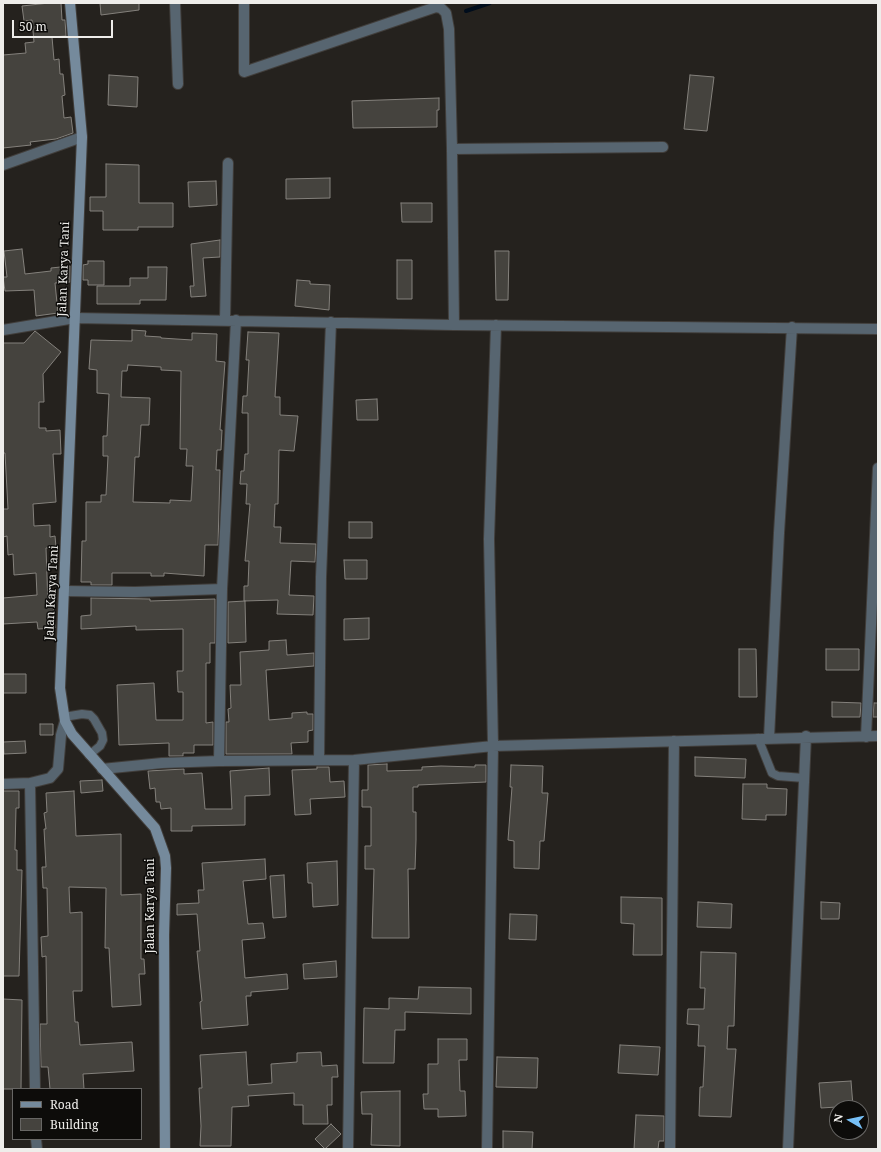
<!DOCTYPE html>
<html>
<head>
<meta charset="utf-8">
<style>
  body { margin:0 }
  #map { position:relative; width:881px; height:1152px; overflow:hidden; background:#25221e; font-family:"Noto Serif",serif }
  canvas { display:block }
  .frame { position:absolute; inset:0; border:4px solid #eeedea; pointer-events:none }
  .legend { position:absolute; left:12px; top:1088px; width:130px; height:52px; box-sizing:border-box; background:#0d0c0a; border:1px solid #676664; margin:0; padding:5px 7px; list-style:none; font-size:12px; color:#eeedea }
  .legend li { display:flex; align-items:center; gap:8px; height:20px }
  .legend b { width:20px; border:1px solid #676664 }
  .north { position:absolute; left:829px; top:1100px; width:40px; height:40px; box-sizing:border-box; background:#0d0c0a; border:1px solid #676664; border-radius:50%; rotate:279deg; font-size:11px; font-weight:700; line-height:16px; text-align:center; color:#eeedea }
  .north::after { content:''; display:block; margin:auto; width:14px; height:18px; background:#77c0f7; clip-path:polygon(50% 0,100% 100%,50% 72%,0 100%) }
  .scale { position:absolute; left:12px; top:20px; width:101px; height:18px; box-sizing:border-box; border:2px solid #eeedea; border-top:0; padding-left:5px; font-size:12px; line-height:14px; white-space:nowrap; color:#eeedea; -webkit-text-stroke:3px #0d0c0a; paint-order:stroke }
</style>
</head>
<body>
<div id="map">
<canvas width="881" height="1152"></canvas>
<div class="frame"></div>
<ul class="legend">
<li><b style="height:5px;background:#758a9c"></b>Road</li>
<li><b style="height:11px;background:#45433e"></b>Building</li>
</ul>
<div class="north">N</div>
<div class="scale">50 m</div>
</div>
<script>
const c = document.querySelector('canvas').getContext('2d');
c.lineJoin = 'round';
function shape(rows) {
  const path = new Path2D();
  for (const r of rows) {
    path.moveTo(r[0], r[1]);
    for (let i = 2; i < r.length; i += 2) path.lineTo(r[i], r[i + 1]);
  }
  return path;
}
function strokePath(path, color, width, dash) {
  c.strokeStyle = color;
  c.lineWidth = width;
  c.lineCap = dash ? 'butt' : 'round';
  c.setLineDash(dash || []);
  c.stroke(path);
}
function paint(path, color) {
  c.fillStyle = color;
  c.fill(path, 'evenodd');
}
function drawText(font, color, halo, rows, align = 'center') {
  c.font = font + ' "Noto Serif",serif';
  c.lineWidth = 3;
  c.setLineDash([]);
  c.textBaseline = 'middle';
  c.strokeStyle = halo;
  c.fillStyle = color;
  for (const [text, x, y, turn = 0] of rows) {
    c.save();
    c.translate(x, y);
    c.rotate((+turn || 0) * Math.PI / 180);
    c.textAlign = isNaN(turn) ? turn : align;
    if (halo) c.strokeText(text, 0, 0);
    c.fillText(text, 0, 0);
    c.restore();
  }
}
const stream = shape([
  [466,11,490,3]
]);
const building = shape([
  [49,3,61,3,62,20,65,20,66,36,52,37,54,60,59,59,60,74,63,74,65,95,62,96,64,118,71,117,73,133,56,139,30,142,31,145,3,148,3,55,26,53,25,43,34,42,32,20,24,21,22,6,49,3],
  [100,3,139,3,139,10,101,15,100,3],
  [109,75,138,77,137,107,108,105,109,75],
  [690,75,714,77,707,131,684,129,690,75],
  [439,98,439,110,437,110,437,127,353,128,352,101,439,98],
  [106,164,139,165,139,203,173,203,173,227,138,227,138,230,103,230,103,211,90,211,90,197,106,197,106,164],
  [330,178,330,198,286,199,286,179,330,178],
  [216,181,217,205,189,207,188,182,216,181],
  [401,203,432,203,432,222,402,222,401,203],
  [220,240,220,257,203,258,206,296,191,297,190,286,194,286,191,244,220,240],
  [22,249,25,274,51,271,51,268,70,266,70,282,55,283,58,313,36,316,34,290,5,291,3,277,7,277,4,251,22,249],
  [495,251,509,251,508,300,496,300,495,251],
  [397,260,412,260,412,299,397,299,397,260],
  [88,261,104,261,104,285,88,285,88,280,83,280,83,265,88,264,88,261],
  [148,267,167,267,166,300,140,300,140,304,97,304,97,286,130,286,130,278,148,278,148,267],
  [297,280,310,281,310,284,330,285,329,310,295,306,297,280],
  [132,330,146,331,145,336,161,337,161,338,192,340,192,333,217,334,216,361,225,362,220,430,222,430,221,450,217,450,216,470,220,470,218,545,205,545,204,576,164,573,164,576,151,576,151,573,112,573,112,585,91,585,91,582,81,582,82,541,86,541,86,502,101,502,101,495,106,495,108,456,103,456,103,436,107,436,109,394,97,393,97,370,89,369,91,340,132,341,132,330],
  [128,365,161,367,161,370,181,371,180,449,187,449,186,466,193,466,191,501,170,500,170,503,133,502,135,457,139,457,141,425,149,425,150,398,121,397,122,371,127,371,128,365],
  [35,331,61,352,43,374,44,402,39,402,39,428,46,428,46,431,60,430,61,454,53,454,56,502,33,504,34,526,50,525,50,537,55,536,56,547,46,548,48,604,53,603,55,628,38,629,37,622,3,624,3,598,37,595,36,573,14,575,13,554,8,555,7,536,3,537,3,509,8,509,5,453,3,453,3,343,24,343,35,331],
  [248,332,279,333,275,397,280,397,280,415,298,416,294,451,279,450,278,504,275,504,274,527,281,527,280,543,316,544,315,562,291,561,289,595,314,596,313,615,277,614,278,600,244,601,244,586,248,586,249,561,245,561,250,504,246,504,247,484,240,484,241,471,244,471,245,454,248,454,248,413,242,413,243,396,247,396,249,360,246,360,248,332],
  [377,399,378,420,357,420,356,400,377,399],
  [349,522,372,522,372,538,349,538,349,522],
  [344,560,367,560,367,579,345,579,344,560],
  [91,598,150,599,150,601,215,599,215,643,210,643,210,663,206,663,206,723,213,722,213,745,194,745,194,753,183,753,183,756,169,756,169,743,119,745,117,685,154,683,156,720,183,720,183,692,178,692,177,671,183,671,183,629,136,630,136,626,81,629,81,616,91,615,91,598],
  [245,601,246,642,228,643,228,602,245,601],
  [369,618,369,639,344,640,344,619,369,618],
  [286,640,287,655,314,653,314,666,266,670,269,720,292,718,292,713,307,712,307,714,313,714,313,730,308,731,308,742,291,743,292,754,226,754,226,722,229,722,228,709,231,708,230,685,241,685,240,652,269,650,269,641,286,640],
  [739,649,756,649,757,697,739,697,739,649],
  [826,649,859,649,859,670,826,670,826,649],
  [3,674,26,674,26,693,3,693,3,674],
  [832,702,861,703,860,717,832,717,832,702],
  [874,703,878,703,878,717,873,717,874,703],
  [40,724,53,724,53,735,40,735,40,724],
  [25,741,26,753,4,754,3,742,25,741],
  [695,757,746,759,745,778,695,776,695,757],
  [387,764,387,771,422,770,422,767,441,766,475,767,475,765,486,765,486,782,418,785,418,787,413,787,413,812,416,812,416,840,415,869,408,869,409,938,372,938,374,869,365,869,365,846,371,846,371,807,362,807,362,790,368,790,368,765,387,764],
  [511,765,543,766,542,793,548,793,544,841,540,841,539,869,514,868,514,841,508,840,512,787,510,787,511,765],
  [317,767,329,767,330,782,344,781,345,797,310,799,311,814,295,815,292,770,317,769,317,767],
  [269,768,270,795,245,796,245,825,192,826,192,831,171,831,171,808,161,809,160,802,156,802,155,788,150,789,148,771,184,769,184,774,202,773,205,809,232,809,230,771,269,768],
  [102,780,103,791,81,793,80,781,102,780],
  [743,784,767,784,767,788,787,789,786,815,766,815,766,820,742,819,743,784],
  [3,791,19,791,19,808,16,808,15,850,17,850,17,870,22,870,19,976,3,976,3,791],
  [74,791,76,836,121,834,121,895,141,894,141,959,144,959,145,974,139,974,141,1005,112,1007,109,948,105,948,106,888,69,887,70,913,82,912,82,991,73,991,75,1022,78,1022,80,1045,132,1042,134,1071,83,1074,84,1089,50,1089,48,1067,41,1067,40,1024,47,1024,46,956,42,957,41,937,48,936,47,888,43,888,42,867,46,867,44,829,46,829,44,813,47,812,46,793,74,791],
  [265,859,266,879,243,881,248,924,263,923,265,938,242,940,245,978,287,974,288,989,251,992,251,996,246,996,248,1025,202,1029,200,1002,202,1001,197,951,200,951,197,914,177,915,177,904,199,903,198,890,204,890,202,863,265,859],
  [337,861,338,905,313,907,312,883,308,883,307,863,337,861],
  [284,875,286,917,273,918,270,876,284,875],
  [621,897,662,898,662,955,633,955,634,924,621,923,621,897],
  [698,902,732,904,731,928,697,927,698,902],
  [821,902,840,903,839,919,821,919,821,902],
  [510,914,537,915,536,940,509,939,510,914],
  [701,952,736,953,734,1026,728,1026,727,1049,736,1049,731,1117,699,1116,700,1087,703,1087,705,1046,698,1046,699,1025,687,1024,688,1009,704,1009,705,988,700,988,701,952],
  [336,961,337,977,304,979,303,964,336,961],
  [419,987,471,988,471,1014,405,1012,405,1030,395,1030,394,1063,363,1063,364,1008,389,1009,389,998,418,999,419,987],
  [3,999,22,1000,21,1089,3,1089,3,999],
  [438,1039,467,1039,467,1060,459,1060,460,1091,465,1091,466,1116,438,1117,438,1109,424,1109,423,1094,428,1094,428,1064,438,1064,438,1039],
  [620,1045,660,1047,658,1075,618,1073,620,1045],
  [246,1052,248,1085,272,1083,271,1064,297,1062,297,1053,321,1052,322,1066,337,1065,338,1077,332,1077,332,1105,327,1105,328,1124,303,1124,303,1105,294,1105,294,1093,248,1096,249,1106,232,1107,231,1146,200,1146,201,1126,199,1088,202,1088,200,1055,246,1052],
  [497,1057,538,1058,537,1088,496,1087,497,1057],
  [851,1081,853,1106,821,1108,819,1083,851,1081],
  [400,1091,400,1146,371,1145,372,1114,362,1114,361,1092,400,1091],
  [636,1115,664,1116,664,1141,659,1141,658,1149,634,1149,636,1115],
  [331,1124,341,1134,325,1149,315,1139,331,1124],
  [503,1131,533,1132,532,1149,503,1149,503,1131]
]);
const lane = shape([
  [64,717,82,714,90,715,94,719,102,733,103,740,100,746,89,755],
  [758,738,772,773,778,776,804,778]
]);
const street = shape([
  [175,3,178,84],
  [244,3,244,72,436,7,441,8,446,13,449,29,452,149,454,325],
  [452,149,663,147],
  [3,165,82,137],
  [225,320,228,163],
  [3,330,75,318,454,325,878,329],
  [65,591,135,592,222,589,236,320],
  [866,737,878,468],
  [769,738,779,533,792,327],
  [319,760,321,577,331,322],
  [219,761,222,589],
  [102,769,162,763,219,761,354,760,493,746,878,736],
  [3,784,30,783],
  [35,1089,30,783,50,778,58,769,61,735,65,721],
  [36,1139,37,1149],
  [348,1149,354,760],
  [487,1149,493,746,489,539,496,325],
  [670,1149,674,741],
  [788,1149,806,736]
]);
const secondary = shape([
  [70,3,82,137,60,688,65,721,72,734,155,828,165,856,166,868,164,935,165,1149]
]);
const streetNames = [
  ["Jalan Karya Tani",64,269,-88],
  ["Jalan Karya Tani",52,593,-87],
  ["Jalan Karya Tani",151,906,-90]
];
strokePath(stream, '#000d1c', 4);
paint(building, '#45433e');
strokePath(building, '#84817c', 1);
strokePath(lane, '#413e3b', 10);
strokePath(street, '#413e3b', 12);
strokePath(secondary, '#413e3b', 12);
strokePath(lane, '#576570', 8);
strokePath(street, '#576570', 10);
strokePath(secondary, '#758a9c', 10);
drawText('12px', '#eeedea', '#0d0c0a', streetNames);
</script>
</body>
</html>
